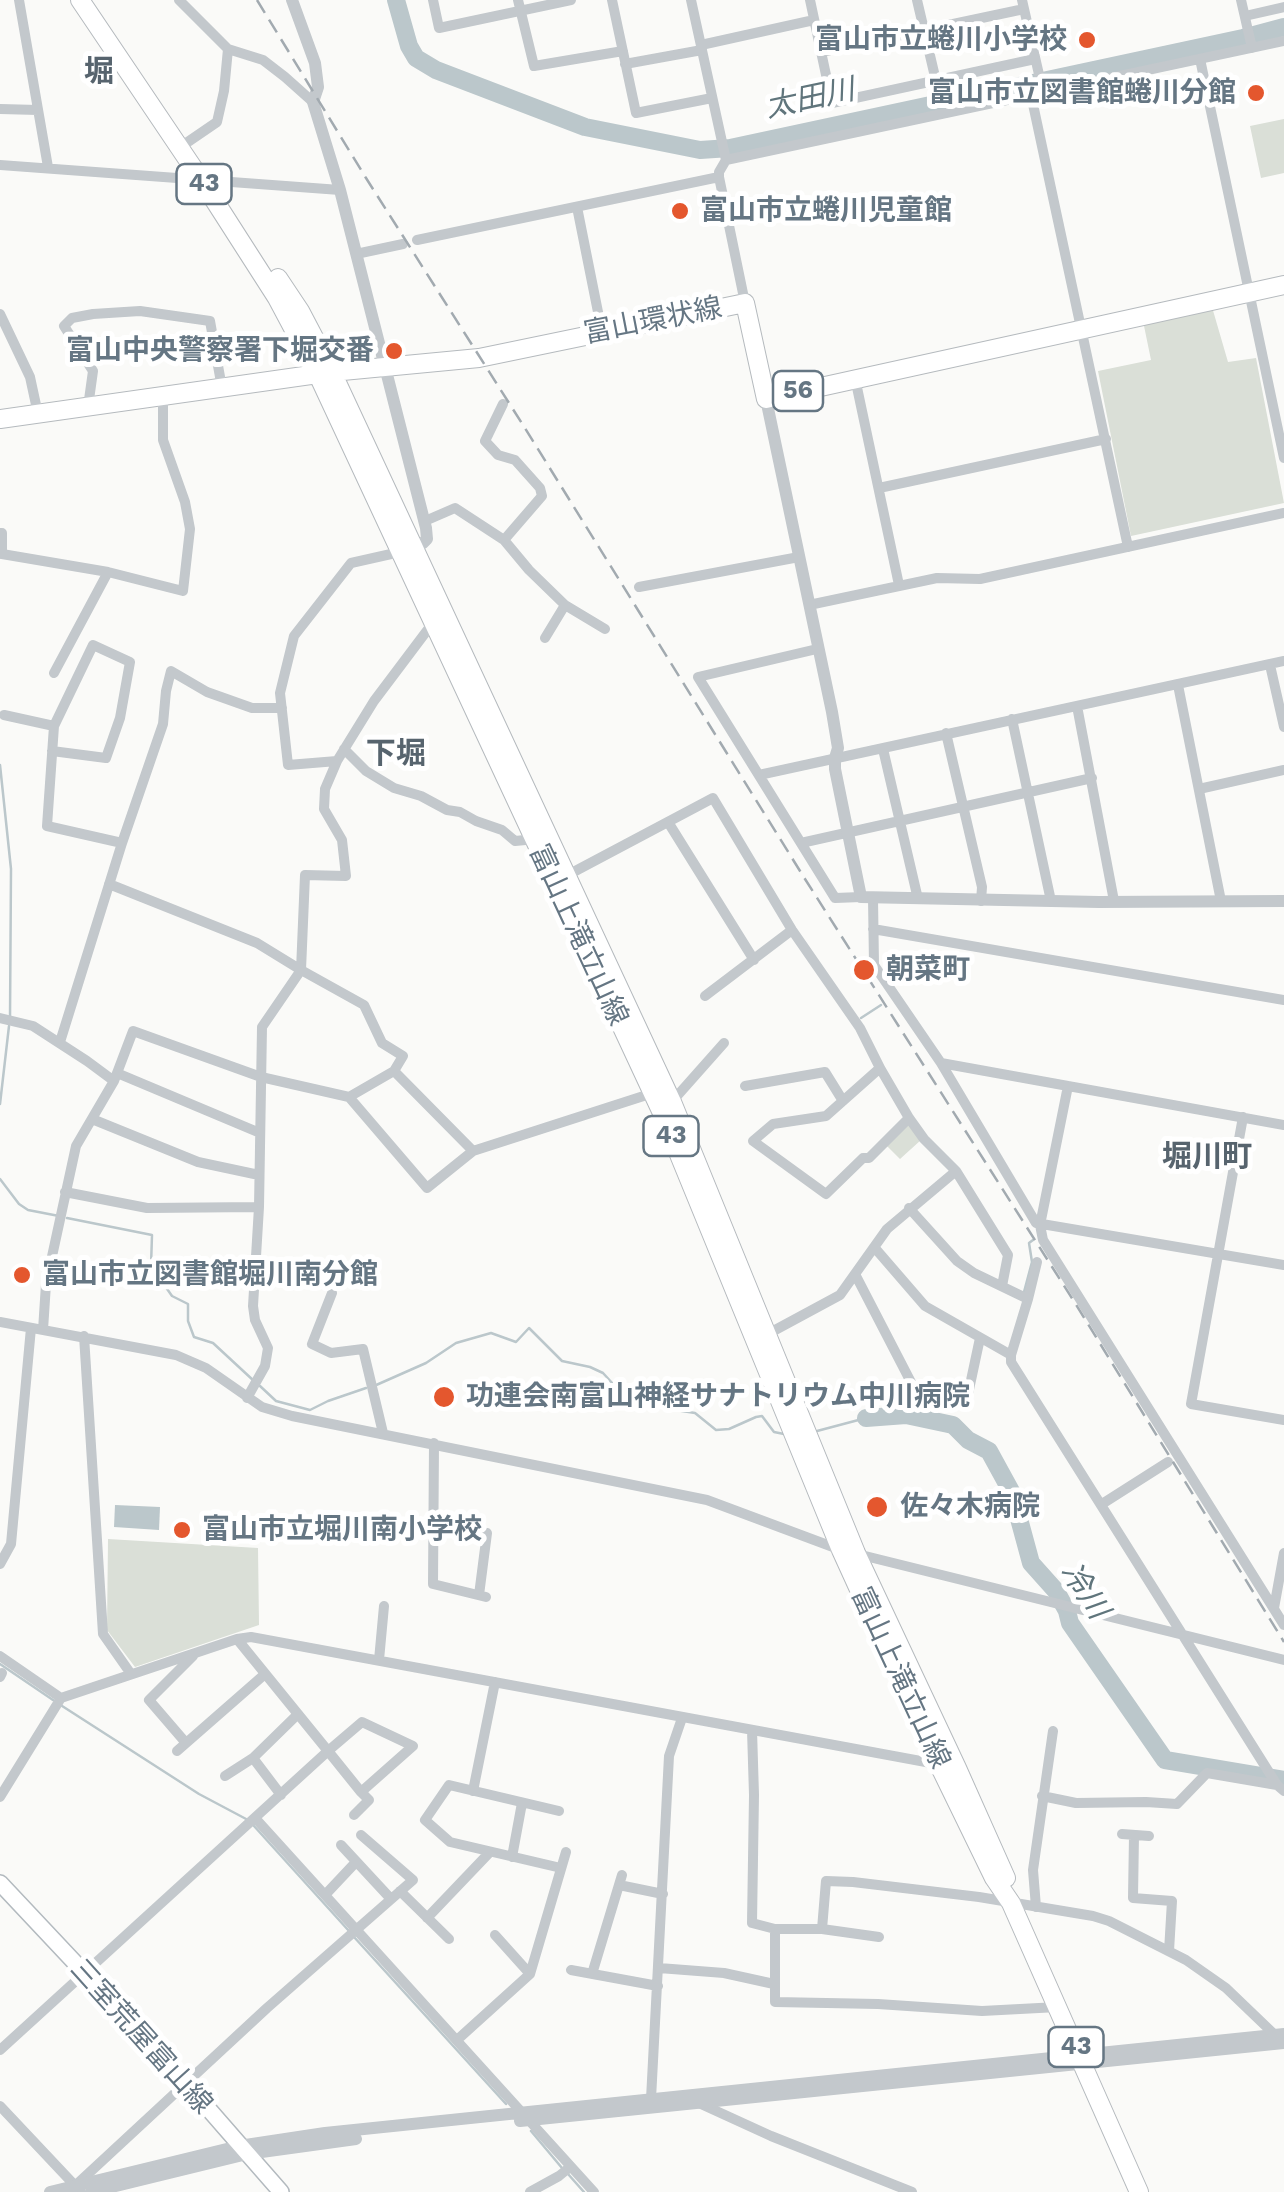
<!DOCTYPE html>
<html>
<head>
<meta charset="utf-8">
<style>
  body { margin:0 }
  canvas { display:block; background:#fafaf8 }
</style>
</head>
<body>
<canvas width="1284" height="2192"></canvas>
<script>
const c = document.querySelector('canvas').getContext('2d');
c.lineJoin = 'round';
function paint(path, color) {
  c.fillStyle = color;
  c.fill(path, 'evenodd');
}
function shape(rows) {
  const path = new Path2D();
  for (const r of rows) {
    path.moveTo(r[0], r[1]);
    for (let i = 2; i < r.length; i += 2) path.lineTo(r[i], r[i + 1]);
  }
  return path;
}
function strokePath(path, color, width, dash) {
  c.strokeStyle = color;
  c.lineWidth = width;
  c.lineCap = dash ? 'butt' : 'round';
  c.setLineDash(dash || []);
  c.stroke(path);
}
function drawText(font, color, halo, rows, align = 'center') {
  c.font = font + ' "Work Sans","Noto Sans JP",sans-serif';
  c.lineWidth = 10;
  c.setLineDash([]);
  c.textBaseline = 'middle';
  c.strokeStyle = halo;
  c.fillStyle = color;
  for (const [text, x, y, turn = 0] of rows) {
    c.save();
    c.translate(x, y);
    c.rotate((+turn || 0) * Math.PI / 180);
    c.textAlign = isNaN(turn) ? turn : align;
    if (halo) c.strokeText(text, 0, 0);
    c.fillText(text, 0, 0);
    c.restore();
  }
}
const green = shape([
  [1284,119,1284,173,1261,178,1250,126],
  [1212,307,1228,362,1256,358,1284,503,1131,536,1098,371,1151,360,1143,321],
  [911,1125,921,1140,900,1159,885,1144,903,1126],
  [108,1539,258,1548,259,1625,135,1667,107,1630]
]);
const water = shape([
  [115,1505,160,1507,159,1530,114,1527]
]);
const stream = shape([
  [0,765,11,869,10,1018],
  [861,1018,881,1005],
  [0,1104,9,1026],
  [0,1179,19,1204,28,1210,59,1216],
  [67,1218,152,1235,151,1266,172,1296,188,1304,188,1321,194,1337,213,1343,254,1381],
  [1024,1292,1032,1262,1029,1243,1033,1240],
  [260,1386,276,1401,310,1410,328,1401,366,1388],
  [374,1386,426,1363,456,1343,491,1333,516,1342,529,1328,562,1361,590,1367,603,1373,624,1396,648,1401,669,1409,695,1413,716,1430,729,1429,756,1417,762,1416,774,1432,784,1434],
  [817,1431,866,1418],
  [0,1664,53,1700],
  [59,1704,199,1794,248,1820],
  [254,1826,349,1931],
  [354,1937,506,2104],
  [531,2131,562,2168],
  [568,2174,584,2192]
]);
const river = shape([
  [396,0,409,46,416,58,436,70,585,127,700,150,730,148,1243,38,1284,27],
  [866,1418,906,1415,953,1425,968,1440,989,1451,1012,1493,1031,1563,1056,1591,1067,1611,1070,1623,1165,1760,1284,1780]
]);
const minor = shape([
  [19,0,48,167],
  [179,0,228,49,263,60,285,77,313,102],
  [433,0,439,28,571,0],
  [518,0,534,66,623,51],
  [612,0,636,113,712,98],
  [691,0,726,160,719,172,719,177,745,303],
  [810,0,832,103,1035,59],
  [917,0,936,81],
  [1022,0,1043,92],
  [1241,0,1252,48],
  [1245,16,1284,7],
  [701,45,814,20],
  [821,52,1024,9],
  [1200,59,1284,458],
  [625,64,702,50],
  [1031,95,1128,547],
  [0,109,38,110],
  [179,148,217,122,224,91,228,49],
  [726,160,1284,41],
  [0,165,340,190],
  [577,207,602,332],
  [417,240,719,177],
  [356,254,403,244],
  [0,314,30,377,38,414],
  [855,378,899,585],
  [88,407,93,371,64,326,72,318,93,314,140,311,210,321,222,388],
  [879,488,1106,439],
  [425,521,455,508,504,540,542,496,540,488,515,460,498,455,485,441,503,404],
  [0,533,2,533,2,554,108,572,183,591,190,529,185,502,163,440,163,395],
  [504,540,529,570,565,605,605,629],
  [639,587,799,557],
  [809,605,937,578,980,579,1284,513],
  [545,638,565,605],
  [817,649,698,677,835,898,861,897],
  [1270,665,1284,727],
  [54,673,108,572],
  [1178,685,1221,901],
  [1077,706,1114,901],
  [4,715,54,726],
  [1012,719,1051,901],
  [946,733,982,887,981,901],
  [344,749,366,771,394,788,421,796,447,810,460,812,476,821,502,830,515,841,536,839],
  [883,749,918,899],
  [52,751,106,758,120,718,130,662,93,645,54,726,47,826,122,843],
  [337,761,288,765,280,693,294,636,351,563,400,552],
  [759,775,1284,661],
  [1199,789,1284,770],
  [668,822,754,960],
  [801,843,1092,778],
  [564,877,713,798,792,930,860,1028,880,1068,909,1118,924,1139,956,1171,887,1229,840,1295,764,1336],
  [109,884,257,943,301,970,364,1005,382,1043,403,1056,394,1071,349,1097],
  [873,898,874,965,941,1063,1036,1223,1284,1265],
  [873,929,1284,1000],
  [705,996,792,930],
  [0,1018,33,1026,87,1061,114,1081],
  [60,1042,122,843,163,724,166,691,171,671,207,692,252,708,282,708],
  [941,1063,1284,1125],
  [880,1068,826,1116,773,1124,753,1141,826,1194,863,1158,869,1158,909,1118],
  [394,1071,473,1151],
  [117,1073,260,1133],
  [745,1086,825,1072,843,1101],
  [1068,1086,1040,1225,1043,1240,1284,1625],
  [669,1105,724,1043],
  [1243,1117,1191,1404,1284,1420],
  [92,1119,198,1162,259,1175],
  [956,1171,1008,1255,1002,1286],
  [65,1192,147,1208,259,1207],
  [909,1208,957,1261,974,1273,1028,1299,1011,1355,1011,1362,1277,1785,1284,1791],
  [874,1247,925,1306,1011,1355],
  [855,1274,914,1388,967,1399,980,1338],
  [332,1293,312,1344,331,1353,363,1349,383,1433],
  [1028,1299,1037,1262],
  [0,1322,176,1355,206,1368,262,1407,292,1416,707,1500,841,1550,1284,1660],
  [43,1330,46,1284,76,1146,114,1081,133,1031,261,1077,349,1097,427,1188,473,1151,656,1092],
  [84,1336,103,1634,131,1674],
  [247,1398,265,1366,268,1348,255,1320,253,1306,259,1207,262,1027,301,970,305,875,346,876,342,840,324,809,325,789,337,761,374,701,435,620],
  [434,1443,433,1584,486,1597],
  [1102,1504,1168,1462],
  [412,1524,487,1533,479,1595],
  [0,1564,11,1544,31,1328],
  [1274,1608,1284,1553],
  [0,1656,61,1698],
  [379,1660,384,1606],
  [0,1677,2,1673],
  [752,1730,754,1795,752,1923,775,1929],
  [186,1743,149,1700,193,1656],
  [177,1751,265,1674],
  [253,1758,281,1795],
  [225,1776,253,1758,298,1714],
  [473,1791,495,1682],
  [1042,1796,1076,1803,1146,1802,1177,1804,1207,1773,1277,1785],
  [0,1797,61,1698,237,1639,251,1637,942,1765],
  [559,1811,449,1785,425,1820,450,1842,561,1868],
  [354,1815,369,1800,361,1792,328,1751,362,1722,413,1746,361,1792],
  [256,1819,594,2192],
  [1122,1834,1149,1836],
  [1134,1835,1133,1898,1172,1901,1169,1951],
  [341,1845,391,1899],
  [512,1857,522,1803],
  [619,1885,663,1894],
  [400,1891,449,1939],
  [325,1895,356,1862],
  [1036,1907,1033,1870,1053,1731],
  [427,1918,490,1852],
  [822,1929,879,1937],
  [495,1935,530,1974],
  [659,1968,724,1973,774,1984],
  [571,1970,658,1986],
  [592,1974,622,1875],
  [1058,2007,982,2011,878,2004,775,2002,775,1929,822,1929,826,1881,853,1882,979,1897,1093,1916,1109,1921,1186,1960,1226,1988,1275,2035],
  [457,2040,530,1974,566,1852],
  [0,2050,328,1751,237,1639],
  [651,2099,669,1756,682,1718],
  [701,2104,771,2136,912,2192],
  [0,2106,81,2192],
  [76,2185,267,2008,413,1880,361,1835],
  [530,2192,559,2176,570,2167]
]);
const tertiary = shape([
  [292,0,315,63,318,87,313,102,340,190,426,528,427,539,423,543,407,550],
  [766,399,832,712,838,748,835,758,835,769,861,897,1099,902,1284,901],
  [520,2121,1284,2043],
  [50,2192,239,2146,325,2133,1284,2034],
  [91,2192,247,2154,356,2139]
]);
const secondary = shape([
  [0,1883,157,2050,281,2192]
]);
const primary = shape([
  [80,0,202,181,277,298,318,375,662,1113,841,1550,939,1765,994,1878,1011,1903,1139,2192],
  [278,278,300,311,332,372,672,1102,856,1553,957,1768,1006,1878],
  [0,419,332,372,479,358,745,303,766,399,1284,285]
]);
const rail = shape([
  [257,0,366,178,523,425,805,879,1075,1303,1284,1642]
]);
const markers = [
  [1087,40,10,"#e4572e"],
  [1256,93,10,"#e4572e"],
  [680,211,10,"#e4572e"],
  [394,351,10,"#e4572e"],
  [864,970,12,"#e4572e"],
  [22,1275,10,"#e4572e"],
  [444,1397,12,"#e4572e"],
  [877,1507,12,"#e4572e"],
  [182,1530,10,"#e4572e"]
];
const shields = [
  [204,184,55],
  [798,391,50],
  [671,1136,55],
  [1076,2047,55]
];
const shieldNames = [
  ["43",204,184],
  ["56",798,391],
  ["43",671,1136],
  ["43",1076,2047]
];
const poiNames = [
  ["富山市立蜷川小学校",1067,40,"right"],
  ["富山市立図書館蜷川分館",1236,93,"right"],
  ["富山市立蜷川児童館",700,211],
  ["富山中央警察署下堀交番",374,351,"right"],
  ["朝菜町",886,970],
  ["富山市立図書館堀川南分館",42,1275],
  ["功連会南富山神経サナトリウム中川病院",466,1397],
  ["佐々木病院",900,1507],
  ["富山市立堀川南小学校",202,1530]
];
const streetNames = [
  ["富山環状線",653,321,-11],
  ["富山上滝立山線",578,935,65],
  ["富山上滝立山線",900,1678,65],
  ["三室荒屋富山線",141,2037,48]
];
const neighbourhoodNames = [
  ["堀",99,72],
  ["下堀",396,754],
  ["堀川町",1207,1157]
];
const waterNames = [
  ["太田川",810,99,-12],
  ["冷川",1084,1591,56]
];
paint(green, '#dadfd7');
paint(water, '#bbc7cb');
strokePath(stream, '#bbc7cb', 2.5);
strokePath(river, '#bbc7cb', 18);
strokePath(secondary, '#b3babf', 18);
strokePath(primary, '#b5babe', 20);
strokePath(minor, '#c3c8cc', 10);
strokePath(tertiary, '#c3c8cc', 12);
strokePath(secondary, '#fff', 15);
strokePath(primary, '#fff', 18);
strokePath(rail, '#a2aab0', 2.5, [15, 8]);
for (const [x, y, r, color] of markers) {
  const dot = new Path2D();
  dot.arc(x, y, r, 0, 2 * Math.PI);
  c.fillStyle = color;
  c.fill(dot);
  strokePath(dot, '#fff', 4);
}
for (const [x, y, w] of shields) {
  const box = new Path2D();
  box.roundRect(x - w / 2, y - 20, w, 40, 8);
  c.fillStyle = '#fff';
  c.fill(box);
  strokePath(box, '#657683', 2.5);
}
drawText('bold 25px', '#657683', null, shieldNames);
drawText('bold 28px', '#657683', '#fff', poiNames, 'left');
drawText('28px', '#657683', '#fff', streetNames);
drawText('bold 30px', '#57646e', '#fff', neighbourhoodNames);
drawText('italic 30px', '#60757c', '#fff', waterNames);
</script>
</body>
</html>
